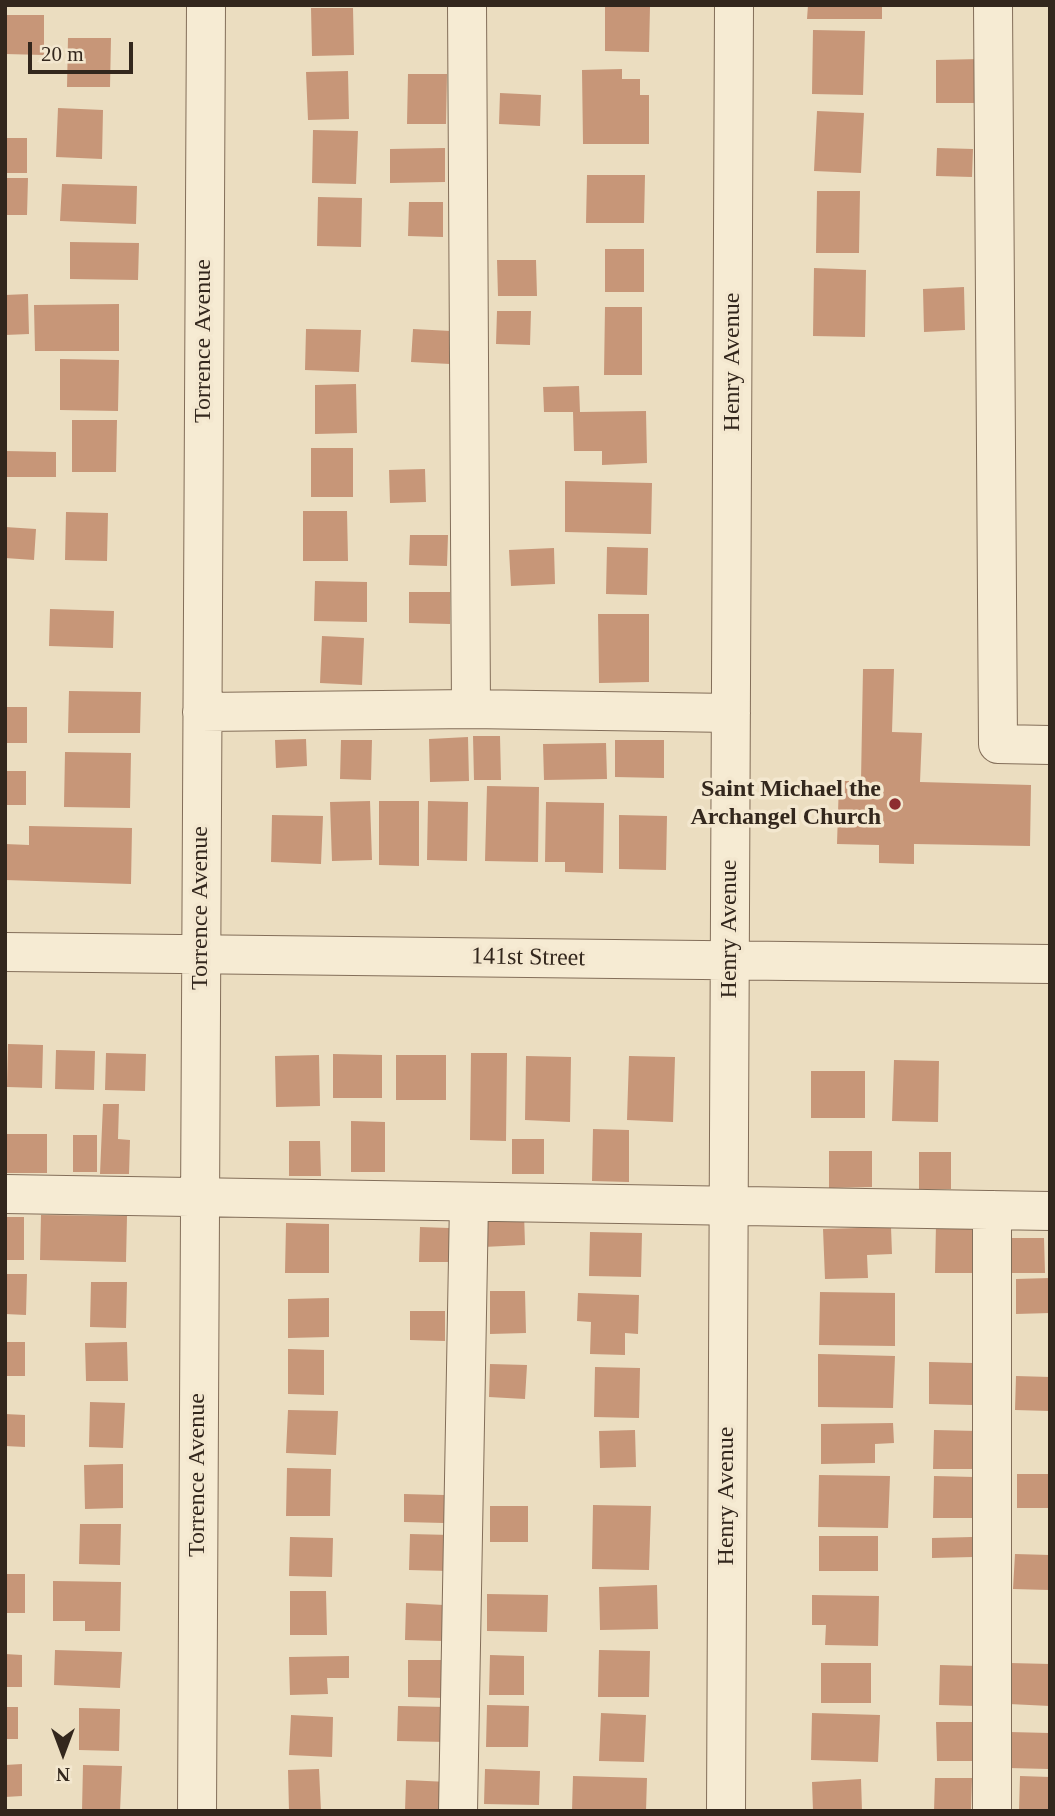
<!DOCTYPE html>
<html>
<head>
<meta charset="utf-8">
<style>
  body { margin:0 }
  #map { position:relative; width:1055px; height:1816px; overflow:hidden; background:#ebddc0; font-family:Georgia,serif }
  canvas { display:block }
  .frame { position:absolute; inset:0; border:7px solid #33271d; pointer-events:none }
  .north { position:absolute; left:28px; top:1718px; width:70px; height:70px; -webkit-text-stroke:5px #f3e7cf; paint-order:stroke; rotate:180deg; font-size:19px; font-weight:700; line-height:28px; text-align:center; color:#33271d }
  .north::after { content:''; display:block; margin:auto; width:24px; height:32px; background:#33271d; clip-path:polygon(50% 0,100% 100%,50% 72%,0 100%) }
  .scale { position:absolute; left:28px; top:42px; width:105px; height:32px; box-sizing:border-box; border:4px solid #33271d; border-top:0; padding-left:9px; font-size:21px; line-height:24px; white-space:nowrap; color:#33271d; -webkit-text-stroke:5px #f3e7cf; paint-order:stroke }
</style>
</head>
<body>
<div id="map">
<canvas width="1055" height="1816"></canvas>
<div class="frame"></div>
<div class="north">N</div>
<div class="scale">20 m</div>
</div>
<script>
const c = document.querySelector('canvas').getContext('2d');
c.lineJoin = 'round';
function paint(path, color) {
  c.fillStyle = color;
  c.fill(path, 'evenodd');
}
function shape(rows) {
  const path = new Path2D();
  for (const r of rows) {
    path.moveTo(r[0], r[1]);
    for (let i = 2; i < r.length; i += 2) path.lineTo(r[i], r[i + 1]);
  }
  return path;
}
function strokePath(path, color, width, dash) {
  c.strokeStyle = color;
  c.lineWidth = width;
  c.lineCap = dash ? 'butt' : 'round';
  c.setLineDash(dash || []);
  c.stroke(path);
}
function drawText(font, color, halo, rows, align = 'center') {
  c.font = font + ' Georgia,serif';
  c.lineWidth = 7;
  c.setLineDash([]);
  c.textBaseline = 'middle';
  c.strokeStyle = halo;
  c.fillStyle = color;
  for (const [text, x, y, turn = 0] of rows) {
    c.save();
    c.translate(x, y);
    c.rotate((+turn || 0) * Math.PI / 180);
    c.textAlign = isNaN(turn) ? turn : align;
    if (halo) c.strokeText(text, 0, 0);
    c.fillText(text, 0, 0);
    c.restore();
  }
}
const building = shape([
  [808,5,882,5,882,19,807,19],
  [605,6,650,7,649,52,605,51],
  [311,8,353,8,354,55,312,56],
  [5,15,44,15,44,55,5,54],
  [813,30,865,31,863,95,812,94],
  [68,38,111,38,110,87,67,87],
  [979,59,979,103,936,103,936,60],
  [622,69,622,79,640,79,640,95,649,95,649,144,583,144,582,70],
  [348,71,349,119,308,120,306,72],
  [408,74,447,74,446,124,407,124],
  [500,93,541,95,540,126,499,124],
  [58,108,103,110,102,159,56,157],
  [817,111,864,113,861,173,814,171],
  [313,130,358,131,356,184,312,183],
  [5,138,27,138,27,173,5,173],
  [445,148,445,182,390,183,390,149],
  [937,148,973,149,972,177,936,176],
  [587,175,645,175,644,223,586,223],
  [5,178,28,178,27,215,5,215],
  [62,184,137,186,136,224,60,221],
  [817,191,860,191,859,253,816,253],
  [318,197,362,198,361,247,317,246],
  [409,202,443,202,443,237,408,236],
  [70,242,139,243,138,280,70,279],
  [605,249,644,249,644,292,605,292],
  [497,260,536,260,537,296,498,296],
  [814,268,866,270,865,337,813,336],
  [964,287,965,330,924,332,923,289],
  [28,294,29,334,5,335,5,295],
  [119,304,119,351,35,351,34,305],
  [605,307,642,307,642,375,604,375],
  [497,311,531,311,530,345,496,344],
  [306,329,361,330,359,372,305,370],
  [413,329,451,331,450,364,411,362],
  [60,359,119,360,118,411,60,410],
  [356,384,357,433,315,434,315,385],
  [579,386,580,412,646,411,647,463,602,465,602,451,574,451,573,412,544,412,543,387],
  [72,420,117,420,116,472,72,472],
  [311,448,353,448,353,497,311,497],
  [5,451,56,452,56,477,5,477],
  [425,469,426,502,390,503,389,470],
  [565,481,652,483,651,534,565,532],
  [303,511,347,511,348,561,303,561],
  [66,512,108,513,107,561,65,560],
  [5,527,36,529,34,560,5,558],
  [410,535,448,535,447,566,409,565],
  [607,547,648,548,647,595,606,594],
  [554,548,555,584,511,586,509,550],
  [315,581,367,582,367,622,314,621],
  [409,592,450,592,450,624,409,623],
  [50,609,114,611,113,648,49,646],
  [598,614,649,614,649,682,599,683],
  [322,636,364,638,362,685,320,683],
  [863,669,894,669,892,732,922,733,920,782,1031,785,1030,846,914,844,914,864,879,863,879,845,837,844,839,781,861,781],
  [69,691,141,692,140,733,68,733],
  [5,707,27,707,27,743,5,743],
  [473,736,500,736,501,780,474,780],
  [468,737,469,781,430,782,429,739],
  [306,739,307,766,276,768,275,740],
  [341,740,372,740,371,780,340,779],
  [615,740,664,740,664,778,615,777],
  [606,743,607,779,544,780,543,744],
  [65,752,131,753,130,808,64,807],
  [5,771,26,771,26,805,5,805],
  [487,786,539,787,538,862,485,861],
  [370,801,372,860,332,861,330,802],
  [379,801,419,801,419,866,379,865],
  [428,801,468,802,467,861,427,860],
  [546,802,604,803,603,873,565,872,565,862,545,862],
  [272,815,323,816,321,864,271,862],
  [619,815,667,816,666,870,619,869],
  [29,826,132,828,131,884,5,880,5,844,29,845],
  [8,1044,43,1045,42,1088,7,1087],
  [56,1050,95,1051,94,1090,55,1089],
  [106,1053,146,1054,145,1091,105,1090],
  [471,1053,507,1053,506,1141,470,1140],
  [333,1054,382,1055,382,1098,333,1098],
  [319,1055,320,1106,276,1107,275,1056],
  [396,1055,446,1055,446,1100,396,1100],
  [526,1056,571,1057,570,1122,525,1120],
  [629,1056,675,1057,673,1122,627,1120],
  [894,1060,939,1061,938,1122,892,1121],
  [811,1071,865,1071,865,1118,811,1118],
  [103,1104,119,1104,118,1139,130,1140,129,1174,100,1174],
  [351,1121,385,1122,385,1172,351,1172],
  [593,1129,629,1130,629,1182,592,1181],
  [5,1134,47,1134,47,1173,5,1173],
  [73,1135,97,1135,97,1172,73,1172],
  [512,1139,544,1139,544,1174,512,1174],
  [289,1141,320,1141,321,1176,289,1176],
  [829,1151,872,1151,872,1187,829,1188],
  [919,1152,951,1152,951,1189,919,1189],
  [524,1213,525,1245,483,1247,482,1215],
  [41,1215,127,1216,126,1262,40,1260],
  [5,1217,24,1217,24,1260,5,1260],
  [286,1223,329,1224,329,1273,285,1273],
  [936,1224,976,1225,976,1273,935,1273],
  [420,1227,449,1228,449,1262,419,1262],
  [891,1227,892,1254,867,1255,868,1278,825,1279,823,1229],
  [590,1232,642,1233,641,1277,589,1276],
  [1009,1238,1044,1238,1045,1273,1010,1273],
  [5,1274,27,1274,26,1315,5,1314],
  [1050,1278,1050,1313,1016,1314,1016,1279],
  [91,1282,127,1282,126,1328,90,1327],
  [490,1291,525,1291,526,1333,490,1334],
  [820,1292,895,1293,895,1346,819,1345],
  [578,1293,639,1295,638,1334,625,1333,625,1355,590,1354,591,1322,577,1321],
  [329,1298,329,1337,288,1338,288,1299],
  [410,1311,445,1311,445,1341,410,1340],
  [5,1342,25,1342,25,1376,5,1376],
  [127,1342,128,1381,86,1381,85,1343],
  [288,1349,324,1350,324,1395,288,1394],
  [818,1354,895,1356,893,1408,818,1407],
  [929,1362,974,1363,973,1405,929,1404],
  [490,1364,527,1365,525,1399,489,1397],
  [595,1367,640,1368,639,1418,594,1417],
  [1016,1376,1050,1377,1050,1411,1015,1410],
  [90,1402,125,1403,123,1448,89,1447],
  [288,1410,338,1411,336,1455,286,1453],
  [5,1414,25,1415,25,1447,5,1446],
  [893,1423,894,1443,875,1444,875,1463,821,1464,821,1424],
  [635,1430,636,1467,600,1468,599,1431],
  [934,1430,977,1431,976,1469,933,1469],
  [123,1464,123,1508,85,1509,84,1465],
  [287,1468,331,1469,330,1516,286,1516],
  [1017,1474,1050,1474,1050,1508,1017,1508],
  [819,1475,890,1476,888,1528,818,1527],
  [934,1476,974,1477,973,1518,933,1518],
  [404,1494,445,1495,444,1523,404,1522],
  [593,1505,651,1506,649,1570,592,1569],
  [490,1506,528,1506,528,1542,490,1542],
  [80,1524,121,1524,120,1565,79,1564],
  [410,1534,451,1535,450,1571,409,1570],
  [819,1536,878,1536,878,1571,819,1571],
  [290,1537,333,1538,332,1577,289,1576],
  [972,1537,973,1557,932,1558,932,1538],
  [1015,1554,1050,1555,1049,1590,1013,1589],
  [5,1574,25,1574,25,1613,5,1613],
  [53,1581,121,1582,120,1631,85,1631,85,1621,53,1621],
  [657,1585,658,1629,600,1630,599,1587],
  [290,1591,326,1591,327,1635,290,1635],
  [487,1594,548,1595,547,1632,487,1631],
  [812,1595,879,1596,878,1646,825,1645,826,1625,812,1625],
  [406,1603,444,1605,444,1641,405,1640],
  [55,1650,122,1652,120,1688,54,1685],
  [599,1650,650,1651,649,1697,598,1697],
  [5,1654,22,1655,22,1687,5,1687],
  [490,1655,524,1656,524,1695,489,1695],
  [349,1656,349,1678,327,1678,328,1694,290,1695,289,1657],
  [408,1660,447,1660,446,1698,408,1697],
  [821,1663,871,1663,871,1703,821,1703],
  [1010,1663,1050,1664,1050,1706,1009,1704],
  [940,1665,978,1666,976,1706,939,1705],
  [487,1705,529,1706,528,1747,486,1747],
  [398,1706,447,1707,447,1742,397,1741],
  [5,1707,18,1707,18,1739,5,1739],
  [79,1708,120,1709,119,1751,79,1750],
  [601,1713,646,1715,644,1762,599,1761],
  [812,1713,880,1715,878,1762,811,1760],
  [291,1715,333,1717,332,1757,289,1755],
  [936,1722,973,1722,973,1761,937,1761],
  [1010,1732,1049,1733,1048,1769,1009,1768],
  [22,1764,22,1796,5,1797,5,1765],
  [83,1765,122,1766,120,1811,82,1811],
  [319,1769,321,1811,289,1811,288,1770],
  [485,1769,540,1771,539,1805,484,1804],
  [573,1776,647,1778,646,1811,572,1811],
  [1020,1776,1050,1777,1050,1811,1019,1811],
  [935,1778,972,1778,971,1811,934,1811],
  [861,1779,862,1811,813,1811,812,1782],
  [406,1780,448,1782,447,1811,405,1811]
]);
const minor = shape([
  [467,5,471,709],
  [993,5,998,744,1050,745],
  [202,712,471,709,731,713],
  [5,952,1050,964],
  [5,1194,1050,1211],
  [992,1210,992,1811],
  [197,1811,206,5],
  [458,1811,469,1202],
  [726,1811,734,5]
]);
const markers = [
  [895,804,7,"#8e2d30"]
];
const streetNames = [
  ["Torrence Avenue",204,341,-90],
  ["Henry Avenue",733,362,-90],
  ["Torrence Avenue",201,908,-90],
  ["Henry Avenue",730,929,-90],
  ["141st Street",528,958,1],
  ["Torrence Avenue",198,1475,-90],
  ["Henry Avenue",727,1496,-90]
];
const poiNames = [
  ["Saint Michael the",881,790],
  ["Archangel Church",881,818]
];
paint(building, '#c79678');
strokePath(minor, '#836e59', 40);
strokePath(minor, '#f6ebd3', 38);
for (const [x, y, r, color] of markers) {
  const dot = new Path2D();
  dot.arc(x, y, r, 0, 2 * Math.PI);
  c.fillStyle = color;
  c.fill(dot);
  strokePath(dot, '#f3e7cf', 2.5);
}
drawText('24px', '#33271d', '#f3e7cf', streetNames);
drawText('bold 24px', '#33271d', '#f3e7cf', poiNames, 'right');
</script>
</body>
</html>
